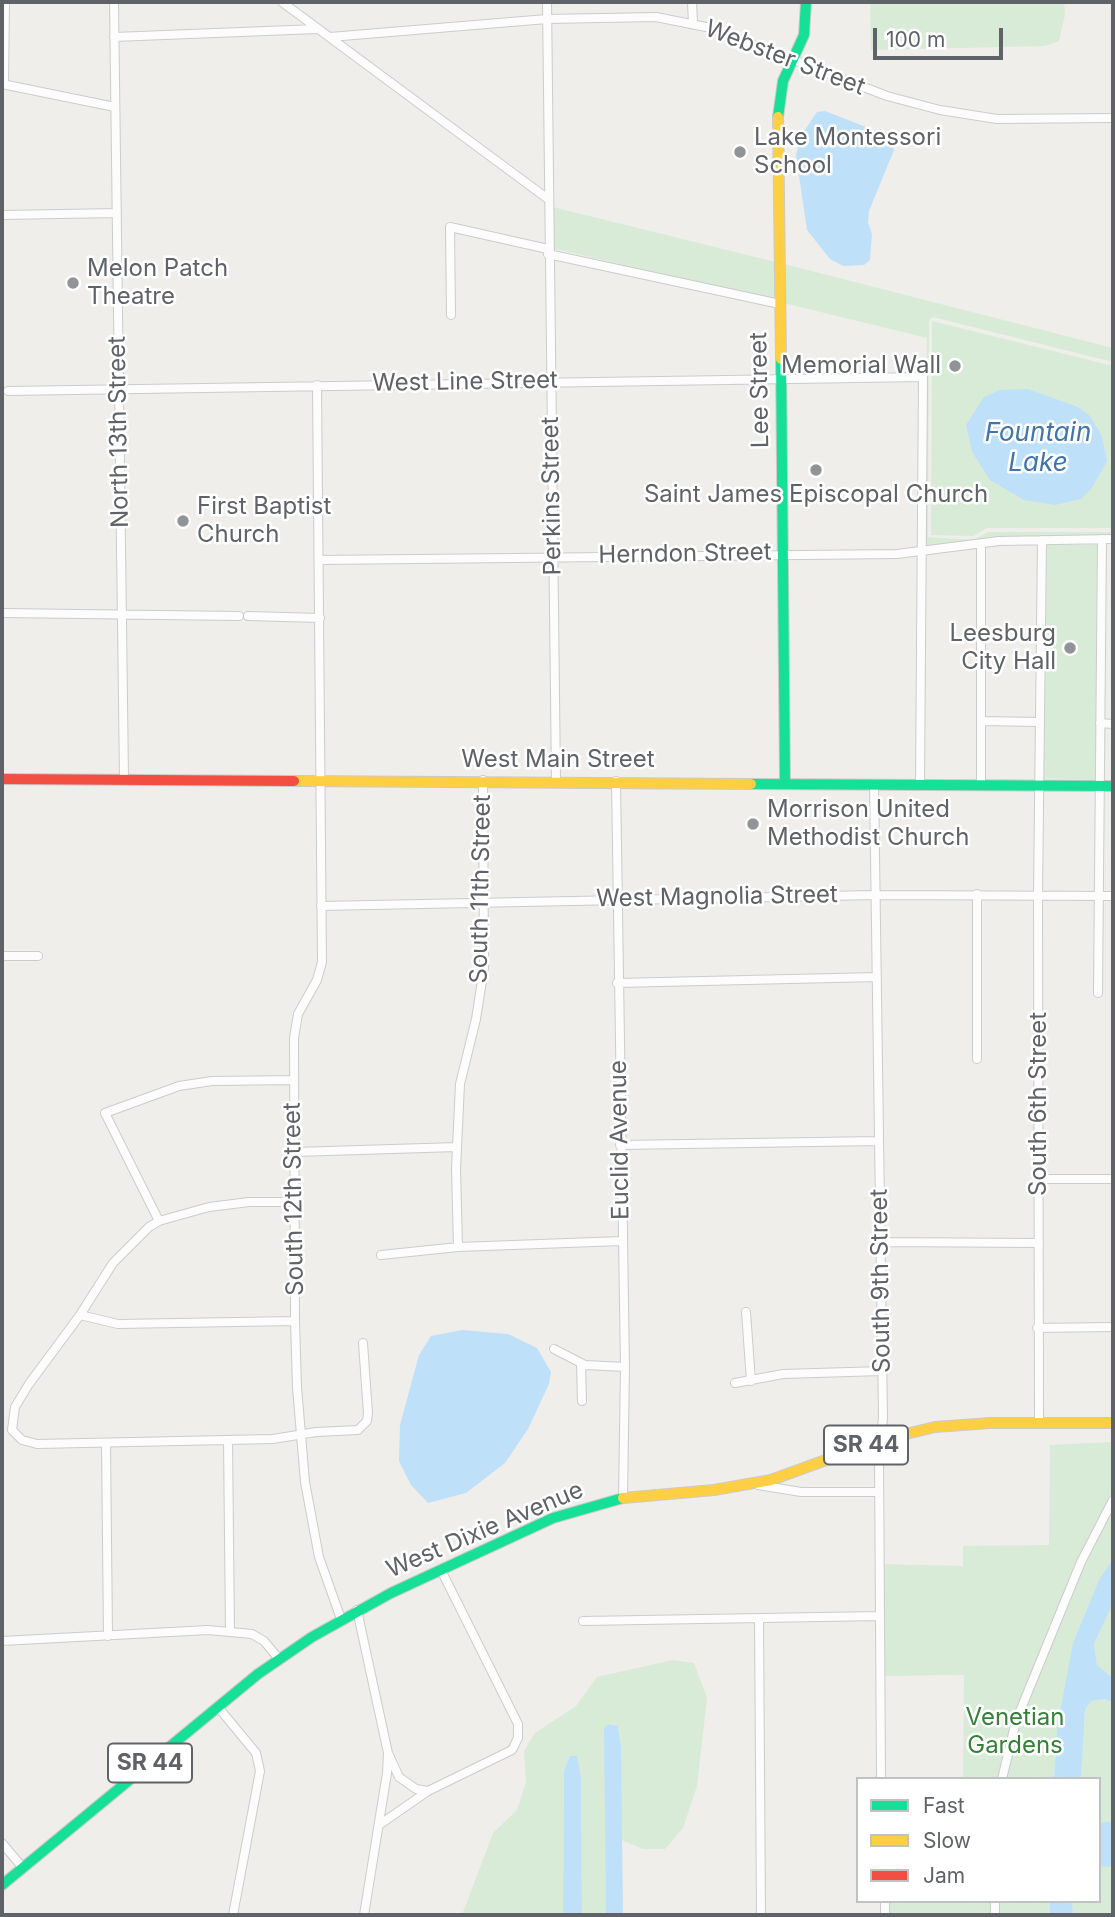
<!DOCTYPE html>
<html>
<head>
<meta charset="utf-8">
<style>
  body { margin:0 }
  #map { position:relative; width:1115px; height:1917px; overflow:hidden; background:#efeeea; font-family:Inter,sans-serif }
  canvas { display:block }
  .frame { position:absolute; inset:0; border:4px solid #5f6368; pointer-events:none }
  .legend { position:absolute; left:856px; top:1777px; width:245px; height:126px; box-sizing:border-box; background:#fff; border:2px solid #bfc1c3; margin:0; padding:9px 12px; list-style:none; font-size:21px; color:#5f6368 }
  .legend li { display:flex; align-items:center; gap:14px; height:35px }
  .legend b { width:35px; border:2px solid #bfc1c3 }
  .scale { position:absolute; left:873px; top:28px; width:130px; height:32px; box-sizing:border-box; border:4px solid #5f6368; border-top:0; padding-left:9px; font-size:21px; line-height:24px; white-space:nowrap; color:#5f6368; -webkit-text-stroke:5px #fff; paint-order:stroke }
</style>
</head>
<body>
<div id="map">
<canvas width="1115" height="1917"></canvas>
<div class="frame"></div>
<ul class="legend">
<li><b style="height:9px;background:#16e098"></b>Fast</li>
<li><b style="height:9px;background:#ffcf43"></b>Slow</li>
<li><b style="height:9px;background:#f24e42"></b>Jam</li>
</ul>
<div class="scale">100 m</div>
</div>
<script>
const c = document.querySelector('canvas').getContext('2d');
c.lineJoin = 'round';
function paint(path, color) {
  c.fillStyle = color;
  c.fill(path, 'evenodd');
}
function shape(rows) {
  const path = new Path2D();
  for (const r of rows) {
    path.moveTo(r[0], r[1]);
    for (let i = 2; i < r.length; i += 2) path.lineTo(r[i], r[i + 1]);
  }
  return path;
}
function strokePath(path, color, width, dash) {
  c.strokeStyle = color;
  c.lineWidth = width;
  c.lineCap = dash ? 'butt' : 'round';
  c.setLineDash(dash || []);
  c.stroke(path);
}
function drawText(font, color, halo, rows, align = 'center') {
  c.font = font + ' Inter,sans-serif';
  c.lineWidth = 5;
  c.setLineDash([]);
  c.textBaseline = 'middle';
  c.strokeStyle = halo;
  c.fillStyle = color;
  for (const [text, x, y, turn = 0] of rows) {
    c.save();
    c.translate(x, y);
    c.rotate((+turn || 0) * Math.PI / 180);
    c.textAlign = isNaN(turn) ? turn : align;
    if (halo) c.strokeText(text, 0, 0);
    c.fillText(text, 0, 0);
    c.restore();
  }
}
const green = shape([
  [870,2,1064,2,1065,15,1059,41,1045,46,871,50],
  [549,206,775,262,776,301,548,247],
  [784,264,1113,348,1113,362,933,317,929,320,928,537,973,540,988,532,1113,532,1113,539,992,541,982,549,924,550,927,338,784,303],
  [932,321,1113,366,1113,528,987,528,973,536,931,535],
  [1047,545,1097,545,1096,780,1044,778],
  [1113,1442,1113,1559,1100,1578,1057,1729,1054,1779,963,1779,964,1675,882,1676,881,1564,963,1566,963,1546,1049,1545,1050,1445],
  [1113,1603,1113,1678,1097,1665,1094,1644],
  [673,1660,694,1663,707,1698,697,1786,683,1828,665,1849,643,1849,621,1840,621,1747,618,1726,609,1724,606,1915,582,1915,581,1778,564,1771,563,1915,462,1915,493,1833,517,1810,526,1782,524,1751,535,1733,576,1706,597,1677],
  [1105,1699,1113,1703,1113,1821,1099,1823,1099,1779,1081,1779,1085,1710,1091,1701],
  [1104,1865,1113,1866,1113,1915,1073,1915,1072,1901,1099,1901,1099,1867],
  [885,1901,1050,1901,1050,1915,885,1915]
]);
const water = shape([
  [825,111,884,134,892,141,894,150,869,211,868,223,872,234,870,260,864,265,843,266,830,259,807,230,796,155,802,134,817,112],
  [1028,389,1078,407,1090,416,1102,436,1107,461,1092,488,1081,499,1055,505,1024,500,990,480,972,452,966,425,984,397,1000,390],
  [462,1330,508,1334,537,1348,551,1372,549,1384,528,1429,505,1463,466,1493,428,1503,411,1485,399,1461,400,1425,419,1355,431,1336],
  [1113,1559,1113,1603,1094,1644,1097,1665,1113,1678,1113,1703,1105,1699,1091,1701,1085,1710,1081,1779,1054,1779,1057,1729,1073,1643,1100,1578],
  [609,1724,618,1726,621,1747,623,1915,606,1915,604,1728],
  [570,1756,577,1756,581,1778,582,1915,563,1915,564,1771],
  [1113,1821,1113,1866,1099,1867,1099,1823],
  [1050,1901,1072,1901,1073,1915,1050,1915]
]);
const street = shape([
  [114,2,124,778],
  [282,2,548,199],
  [547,2,556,781],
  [692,2,693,23],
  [114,37,317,29],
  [330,37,547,19,656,17,711,28,887,96,940,110,997,119,1113,118],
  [2,84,115,107],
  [4,84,5,2],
  [2,215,117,213],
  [548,254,780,304],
  [451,315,450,227,548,249],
  [317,385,322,962,317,980,298,1014,294,1038,295,1321,297,1387,305,1482,319,1557,341,1619],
  [8,391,923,377,920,784],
  [320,560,897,554,999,541,1113,539],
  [2,613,239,616],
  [248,616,320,618],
  [981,721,1040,722],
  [1100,723,1113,724],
  [616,781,625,1367,623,1498],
  [874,784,883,1418,879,1458,881,1779],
  [981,784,981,544],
  [321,906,875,895,1113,896],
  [2,956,38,956],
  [617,983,877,977],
  [1098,993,1102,539],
  [977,1059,977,894],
  [620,1145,879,1141],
  [295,1152,457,1147],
  [1039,1179,1113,1179],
  [294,1202,249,1202,209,1207,159,1221,149,1227,113,1263,80,1315,29,1384,15,1407,12,1430,22,1440,37,1444,273,1439,316,1432,358,1430,367,1421,368,1413,363,1343],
  [159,1221,105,1113,179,1086,212,1081,293,1080],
  [881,1242,1039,1243],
  [458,1247,456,1169,460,1084,476,1019,484,968,483,780],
  [381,1255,458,1247,622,1241],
  [746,1312,751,1381],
  [80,1315,118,1324,295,1321],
  [1037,1328,1113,1327],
  [554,1349,585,1365,625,1367],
  [581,1363,582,1401],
  [735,1383,783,1374,882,1371],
  [1039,1423,1038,895,1042,540],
  [228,1440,230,1632],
  [106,1443,108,1636],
  [758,1485,801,1492,879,1492],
  [357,1610,388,1753,387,1773,364,1915],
  [759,1619,761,1915],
  [583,1621,880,1616],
  [2,1641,208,1630,252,1634,264,1641,279,1659],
  [218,1707,256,1753,260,1771,233,1915],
  [388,1753,399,1777,416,1789,428,1791,512,1750,518,1738,518,1724,441,1570],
  [1002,1779,1016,1721,1081,1562,1113,1500],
  [379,1825,428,1791],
  [2,1843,23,1868],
  [885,1901,885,1915],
  [995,1915,995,1901]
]);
const fast = shape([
  [778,117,783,81,804,35,806,2],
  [781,359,785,783],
  [751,784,1113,786],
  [2,1885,258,1674,312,1637,391,1593,553,1518,623,1498]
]);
const slow = shape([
  [778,117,781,359],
  [294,781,751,784],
  [623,1498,714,1490,771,1480,881,1440,935,1427,990,1423,1113,1423]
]);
const jam = shape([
  [2,779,294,781]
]);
const markers = [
  [740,152,7,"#919496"],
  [73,283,7,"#919496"],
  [955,366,7,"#919496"],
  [816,470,7,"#919496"],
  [183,521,7,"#919496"],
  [1070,648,7,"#919496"],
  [753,824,7,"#919496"]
];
const shields = [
  [866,1445,84],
  [150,1763,84]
];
const shieldNames = [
  ["SR 44",866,1445],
  ["SR 44",150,1763]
];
const streetNames = [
  ["Webster Street",785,58,21],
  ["West Line Street",465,382,-1],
  ["Lee Street",760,390,-91],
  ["North 13th Street",119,432,-91],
  ["Perkins Street",552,496,-91],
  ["Herndon Street",685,554,-1],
  ["West Main Street",558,760],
  ["South 11th Street",481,889,-89],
  ["West Magnolia Street",717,897,-1],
  ["South 6th Street",1039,1104,-90],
  ["Euclid Avenue",620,1140,-91],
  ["South 12th Street",294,1199,-91],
  ["South 9th Street",881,1281,-91],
  ["West Dixie Avenue",485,1530,-23]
];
const poiNames = [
  ["Lake Montessori",754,138],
  ["School",754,166],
  ["Melon Patch",87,269],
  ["Theatre",87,297],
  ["Memorial Wall",941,366,"right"],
  ["Saint James Episcopal Church",816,495,"center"],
  ["First Baptist",197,507],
  ["Church",197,535],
  ["Leesburg",1056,634,"right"],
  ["City Hall",1056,662,"right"],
  ["Morrison United",767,810],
  ["Methodist Church",767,838]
];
const parkNames = [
  ["Venetian",1015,1718],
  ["Gardens",1015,1746]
];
const waterNames = [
  ["Fountain",1038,433],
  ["Lake",1038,463]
];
paint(green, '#d8ebd6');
paint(water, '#bfe0f9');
strokePath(street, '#cbcccc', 10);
strokePath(fast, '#cacacb', 12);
strokePath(slow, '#cacacb', 12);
strokePath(jam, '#cacacb', 12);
strokePath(street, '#fdfcfc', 8);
strokePath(fast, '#16e098', 10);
strokePath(slow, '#ffcf43', 10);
strokePath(jam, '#f24e42', 10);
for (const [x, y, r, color] of markers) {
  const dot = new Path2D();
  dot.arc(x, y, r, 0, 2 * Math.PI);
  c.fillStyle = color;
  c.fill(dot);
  strokePath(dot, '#fff', 2.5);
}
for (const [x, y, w] of shields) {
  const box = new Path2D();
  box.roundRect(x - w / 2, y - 19.5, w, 39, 5);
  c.fillStyle = '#fff';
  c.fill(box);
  strokePath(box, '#5f6368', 2);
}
drawText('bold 23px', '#5f6368', null, shieldNames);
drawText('24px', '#5f6368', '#fff', streetNames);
drawText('24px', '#5f6368', '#fff', poiNames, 'left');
drawText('24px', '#348238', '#fff', parkNames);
drawText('italic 26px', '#4174aa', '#fff', waterNames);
</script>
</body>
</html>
